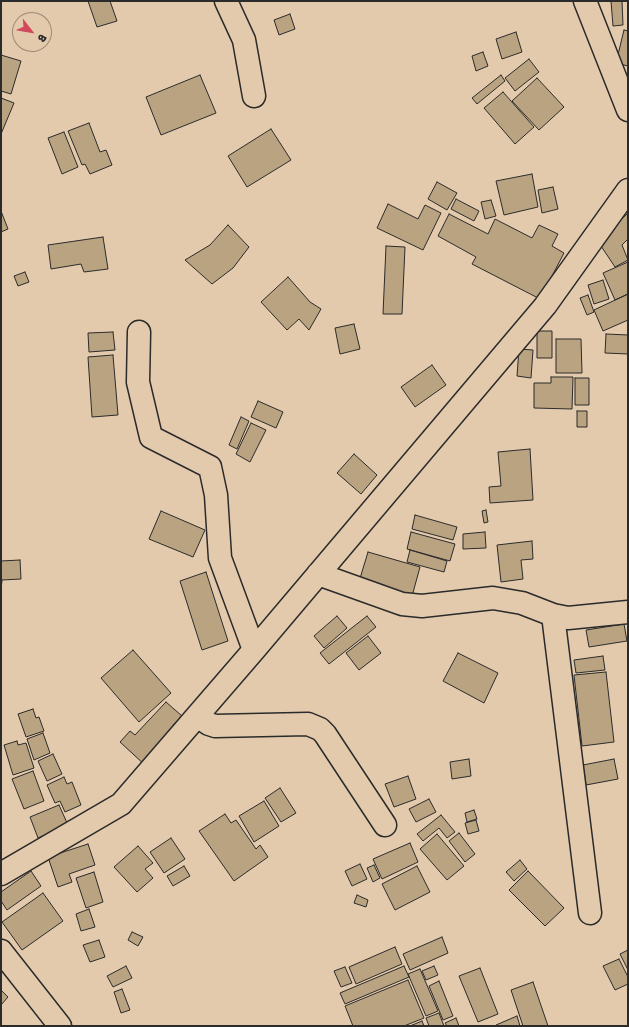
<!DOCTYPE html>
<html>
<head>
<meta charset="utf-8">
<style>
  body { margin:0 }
  #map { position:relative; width:629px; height:1027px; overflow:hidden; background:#e4caac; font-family:"Shantell Sans",sans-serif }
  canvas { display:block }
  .frame { position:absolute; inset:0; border:2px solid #2b2b2b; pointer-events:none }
  .north { position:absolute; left:12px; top:12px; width:40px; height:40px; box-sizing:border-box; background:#e4caac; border:1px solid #9a8a78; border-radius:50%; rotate:121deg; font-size:11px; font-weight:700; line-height:16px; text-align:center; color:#2b2b2b }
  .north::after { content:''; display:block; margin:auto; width:14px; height:18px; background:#d1495b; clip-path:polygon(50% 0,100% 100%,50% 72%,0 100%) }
</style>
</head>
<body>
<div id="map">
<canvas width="629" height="1027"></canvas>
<div class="frame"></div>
<div class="north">B</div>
</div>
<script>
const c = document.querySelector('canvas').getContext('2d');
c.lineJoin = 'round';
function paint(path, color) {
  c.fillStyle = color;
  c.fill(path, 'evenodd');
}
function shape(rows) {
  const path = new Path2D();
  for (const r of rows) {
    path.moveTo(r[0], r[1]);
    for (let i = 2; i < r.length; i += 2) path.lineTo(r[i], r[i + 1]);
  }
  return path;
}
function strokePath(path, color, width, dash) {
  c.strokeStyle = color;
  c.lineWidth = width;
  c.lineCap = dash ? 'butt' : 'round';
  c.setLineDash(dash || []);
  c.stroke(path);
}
const building = shape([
  [88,1,110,1,117,21,97,27,88,1],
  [611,1,622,1,623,25,613,26,611,1],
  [290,14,295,29,279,35,274,20,290,14],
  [624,30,628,31,628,66,616,63,624,30],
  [516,32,522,52,502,59,496,39,516,32],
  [483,52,488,66,476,71,472,56,483,52],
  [1,55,21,61,11,94,1,91,1,55],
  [529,59,539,72,515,91,505,78,529,59],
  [200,75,216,113,161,135,146,97,200,75],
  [501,75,505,81,477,104,472,98,501,75],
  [537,78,564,107,539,130,512,101,537,78],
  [503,92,534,127,515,144,484,108,503,92],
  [1,98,14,103,1,134,1,98],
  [89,123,100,152,106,150,112,165,90,174,85,164,82,165,68,131,89,123],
  [271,129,291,160,247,187,228,156,271,129],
  [64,132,78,167,62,174,48,138,64,132],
  [532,174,538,207,504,215,496,181,532,174],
  [437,182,457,193,447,210,428,199,437,182],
  [553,187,558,209,542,213,538,190,553,187],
  [456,199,479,211,474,221,451,209,456,199],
  [491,200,496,216,485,219,481,202,491,200],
  [388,204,418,219,425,205,441,213,423,250,377,228,388,204],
  [1,211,8,229,1,232,1,211],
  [628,213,628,239,622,245,628,260,615,267,601,246,605,235,628,213],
  [449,214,488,234,495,219,532,238,539,225,558,234,552,246,564,253,540,299,472,264,476,257,438,236,449,214],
  [228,225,249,247,233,268,212,284,185,260,210,245,228,225],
  [103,237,108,269,84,272,81,264,51,269,48,245,103,237],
  [386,246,405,247,402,314,383,314,386,246],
  [628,262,628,294,615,300,603,273,628,262],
  [25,272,29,282,18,286,14,276,25,272],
  [288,277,310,302,321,309,309,330,299,319,287,330,261,302,288,277],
  [603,280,609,299,594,304,588,285,603,280],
  [628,294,628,320,603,331,594,310,628,294],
  [588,295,594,312,587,315,580,298,588,295],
  [354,324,360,349,340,354,335,328,354,324],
  [537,331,552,331,552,358,537,358,537,331],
  [113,332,115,350,89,352,88,333,113,332],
  [606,334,628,335,628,354,605,353,606,334],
  [556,339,581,339,582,373,556,373,556,339],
  [519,349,533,350,531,378,517,376,519,349],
  [113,355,118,415,92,417,88,357,113,355],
  [432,365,446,385,415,407,401,387,432,365],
  [551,377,573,377,572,409,534,408,534,383,551,383,551,377],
  [575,378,589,378,589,405,575,405,575,378],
  [258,401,283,412,276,428,251,417,258,401],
  [577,411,587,411,587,427,577,427,577,411],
  [241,417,249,421,237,449,229,445,241,417],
  [251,423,266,430,250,462,236,454,251,423],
  [530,449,533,500,490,503,489,487,501,486,498,452,530,449],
  [354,454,377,475,361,494,337,473,354,454],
  [486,510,488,522,484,523,482,511,486,510],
  [161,511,205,530,193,557,149,539,161,511],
  [415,515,457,527,453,540,412,529,415,515],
  [411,532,455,544,450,561,407,549,411,532],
  [485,532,486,548,463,549,463,534,485,532],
  [532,541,533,559,521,560,523,579,501,582,497,545,532,541],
  [410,550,447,561,444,572,407,562,410,550],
  [368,552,420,567,411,600,358,585,368,552],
  [20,560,21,579,2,580,1,591,1,561,20,560],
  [206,572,228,641,202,650,180,581,206,572],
  [337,616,347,628,324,648,314,636,337,616],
  [367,616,376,627,329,664,320,653,367,616],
  [624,624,627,641,589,647,586,630,624,624],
  [368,636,381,653,359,670,346,653,368,636],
  [133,650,171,693,139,722,101,678,133,650],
  [458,653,498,673,484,703,443,681,458,653],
  [603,656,605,670,576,673,574,660,603,656],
  [606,672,614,742,582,746,574,675,606,672],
  [166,702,182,716,173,725,179,730,146,766,120,742,130,731,135,735,166,702],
  [33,709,36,718,39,717,44,731,26,737,18,714,33,709],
  [43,733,50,753,34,760,27,739,43,733],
  [17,741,18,745,26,743,34,768,13,775,4,745,17,741],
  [53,754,62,774,47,781,38,761,53,754],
  [469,759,471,776,452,779,450,762,469,759],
  [614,759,618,779,586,785,583,765,614,759],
  [33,771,44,801,24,809,12,779,33,771],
  [408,776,416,799,394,807,385,784,408,776],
  [64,777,67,784,72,782,81,805,65,812,60,801,55,803,47,785,64,777],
  [280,788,296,813,281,822,265,798,280,788],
  [429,799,436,812,416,822,409,809,429,799],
  [264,801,279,826,254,842,239,816,264,801],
  [59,805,68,825,38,838,30,817,59,805],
  [474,810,477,819,467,822,465,813,474,810],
  [225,814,231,823,236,820,256,849,260,845,268,857,234,881,199,831,225,814],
  [441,815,455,832,447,838,439,828,423,841,417,834,441,815],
  [476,820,479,831,468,834,465,823,476,820],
  [459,833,475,854,465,862,449,841,459,833],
  [437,834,464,866,447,880,420,849,437,834],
  [171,838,185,859,164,873,150,852,171,838],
  [410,843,418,862,382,879,373,859,410,843],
  [88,844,95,865,69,874,72,882,58,887,48,857,88,844],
  [138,846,153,863,145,869,153,878,137,892,114,867,138,846],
  [520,860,527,869,514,881,506,872,520,860],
  [360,864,367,879,352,886,345,871,360,864],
  [374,865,380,878,373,882,367,868,374,865],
  [184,866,190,876,173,886,167,876,184,866],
  [417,866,430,892,395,910,382,884,417,866],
  [31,871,41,886,7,910,1,901,1,892,31,871],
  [528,871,564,908,545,926,509,890,528,871],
  [94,872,103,902,86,908,76,878,94,872],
  [43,893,63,921,22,950,2,922,43,893],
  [357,895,368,900,366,907,354,903,357,895],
  [89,909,95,927,81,931,76,914,89,909],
  [132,932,143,937,138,946,128,940,132,932],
  [442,937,448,953,410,970,403,954,442,937],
  [99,940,105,957,90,962,83,945,99,940],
  [395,947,402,964,356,984,349,967,395,947],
  [628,950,628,970,620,954,628,950],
  [619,959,628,977,628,984,615,990,603,966,619,959],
  [126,966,132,978,113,987,107,976,126,966],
  [404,966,409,977,345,1004,340,993,404,966],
  [434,966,438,975,426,980,422,971,434,966],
  [345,967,352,983,341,987,334,971,345,967],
  [480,968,498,1014,478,1022,459,976,480,968],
  [420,969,438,1011,426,1016,408,974,420,969],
  [408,980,424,1018,404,1026,353,1026,345,1006,408,980],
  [439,981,453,1016,443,1020,429,986,439,981],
  [533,982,548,1026,523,1026,511,990,533,982],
  [122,989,130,1010,121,1013,114,992,122,989],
  [1,990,8,997,1,1005,1,990],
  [439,1013,444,1026,429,1026,426,1018,439,1013],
  [517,1016,520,1026,496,1026,496,1025,517,1016],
  [456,1018,459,1026,447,1026,445,1023,456,1018],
  [422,1021,424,1026,410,1026,422,1021]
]);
const minor = shape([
  [226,1,244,40,254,96],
  [585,1,628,110],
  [139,332,138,382,151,437,210,467,216,495,220,558,254,650],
  [318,574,402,604,422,606,493,598,522,603,553,615,568,618,628,612],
  [553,615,590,913],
  [197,716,209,724,215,726,308,724,320,729,325,734,385,825],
  [1,874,121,804,254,650,545,306,628,190],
  [1,951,60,1026]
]);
paint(building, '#baa381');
strokePath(building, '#2b2b2b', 1);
strokePath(minor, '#2b2b2b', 25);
strokePath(minor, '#e4caac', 22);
</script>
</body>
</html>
